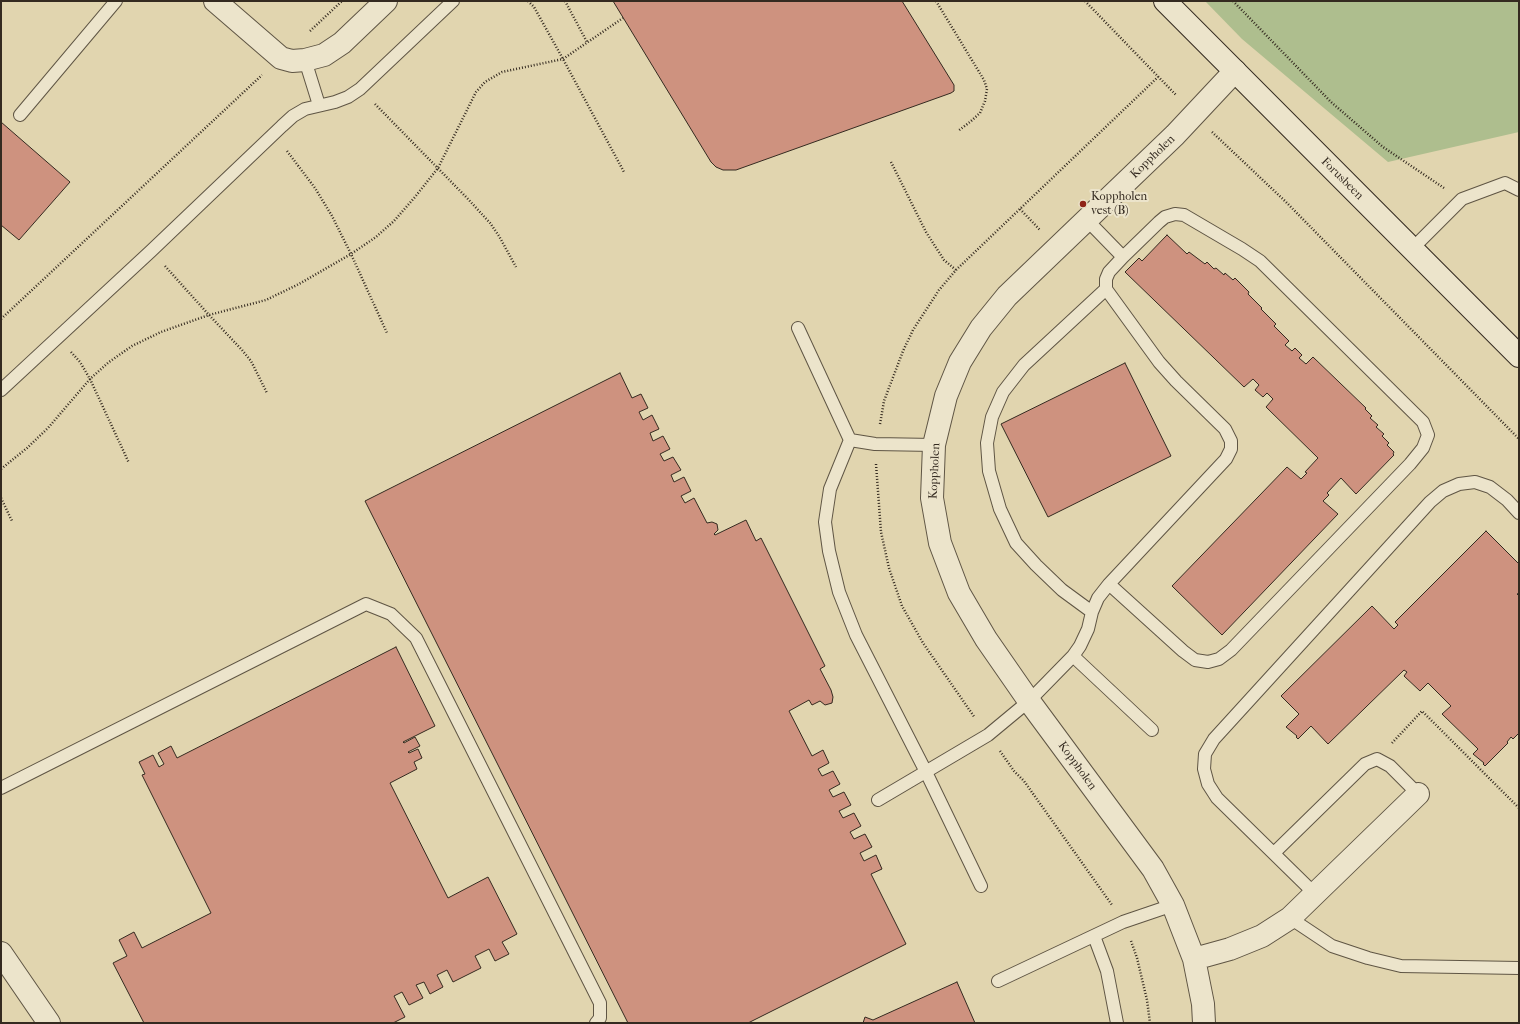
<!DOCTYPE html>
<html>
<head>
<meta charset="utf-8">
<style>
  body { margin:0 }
  #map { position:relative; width:1520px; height:1024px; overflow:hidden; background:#e1d5af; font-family:"IM FELL French Canon",serif }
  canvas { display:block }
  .frame { position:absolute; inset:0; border:2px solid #342a20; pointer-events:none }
</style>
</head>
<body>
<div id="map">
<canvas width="1520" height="1024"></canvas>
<div class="frame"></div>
</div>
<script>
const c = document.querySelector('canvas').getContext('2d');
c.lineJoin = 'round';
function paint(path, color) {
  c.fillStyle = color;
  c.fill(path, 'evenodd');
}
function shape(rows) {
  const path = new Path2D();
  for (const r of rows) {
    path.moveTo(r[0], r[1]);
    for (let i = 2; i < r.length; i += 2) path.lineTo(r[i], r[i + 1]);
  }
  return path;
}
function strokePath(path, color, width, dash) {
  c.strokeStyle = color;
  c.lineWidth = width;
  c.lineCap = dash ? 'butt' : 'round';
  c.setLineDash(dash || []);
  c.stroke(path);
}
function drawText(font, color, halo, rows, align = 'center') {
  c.font = font + ' "IM FELL French Canon",serif';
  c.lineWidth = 4;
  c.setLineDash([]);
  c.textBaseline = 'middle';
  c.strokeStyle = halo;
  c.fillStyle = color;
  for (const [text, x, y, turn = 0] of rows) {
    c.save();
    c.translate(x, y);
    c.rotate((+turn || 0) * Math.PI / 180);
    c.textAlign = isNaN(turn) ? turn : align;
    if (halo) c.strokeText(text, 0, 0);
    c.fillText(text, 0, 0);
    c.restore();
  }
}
const green = shape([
  [1205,1,1519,1,1519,132,1388,162,1242,39]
]);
const building = shape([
  [613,1,902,1,954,85,954,91,951,93,736,170,723,170,716,167,711,162,613,1],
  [1,122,70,182,19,240,1,225,1,122],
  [1167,235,1187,254,1189,252,1205,264,1207,262,1214,269,1216,268,1224,275,1225,273,1233,280,1235,278,1249,292,1248,294,1262,308,1261,309,1276,324,1274,326,1289,341,1285,345,1292,351,1295,348,1302,355,1299,358,1306,364,1313,357,1366,408,1365,409,1372,416,1370,418,1378,425,1376,427,1384,434,1382,436,1389,443,1387,445,1394,452,1393,454,1394,455,1356,494,1341,478,1327,493,1329,495,1323,501,1338,514,1222,635,1172,586,1287,467,1301,479,1307,473,1305,472,1318,458,1266,407,1273,399,1267,393,1263,397,1255,390,1259,385,1253,379,1244,387,1125,272,1139,258,1142,261,1167,235],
  [1125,363,1171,456,1048,517,1001,424,1125,363],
  [620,373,632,398,641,394,648,408,639,412,643,420,652,415,659,429,650,433,653,441,663,436,670,449,660,454,664,461,673,457,681,470,671,475,674,482,684,477,691,491,681,496,685,503,694,498,707,523,712,522,717,524,718,530,714,534,715,535,746,520,756,541,761,538,825,666,820,669,831,690,833,697,832,703,825,705,820,701,812,705,809,700,789,711,812,756,823,750,829,763,818,769,822,776,833,771,840,784,829,790,833,797,844,792,851,805,839,811,843,818,854,813,861,826,850,832,854,839,865,834,872,847,860,853,864,861,876,855,882,869,871,874,906,944,748,1023,628,1023,365,501,620,373],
  [1486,531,1519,564,1519,593,1517,594,1519,596,1519,733,1513,739,1511,737,1507,742,1508,743,1485,766,1483,764,1484,763,1473,754,1478,749,1442,714,1451,706,1428,683,1420,691,1404,676,1407,672,1404,670,1328,744,1311,726,1298,739,1296,737,1297,736,1286,727,1299,714,1281,696,1372,606,1394,629,1398,625,1395,622,1486,531],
  [396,647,435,726,403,742,404,743,415,737,420,746,408,752,409,753,418,749,422,758,414,762,417,769,390,783,448,898,488,877,517,934,502,942,509,954,495,961,489,949,475,956,481,968,453,982,447,970,437,975,443,987,430,994,424,982,416,985,423,998,409,1005,402,992,394,996,405,1017,393,1023,144,1023,113,963,127,956,119,940,134,932,142,948,211,913,142,775,145,774,139,762,153,755,159,767,164,764,158,753,171,746,177,758,396,647],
  [957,982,975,1023,863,1023,865,1017,873,1020,957,982]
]);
const path = shape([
  [528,1,534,7,563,59,624,172],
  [565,1,587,42],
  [936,1,984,80,987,89,985,101,980,113,970,122,958,131],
  [1085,1,1176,95],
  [1233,1,1331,102,1383,147,1444,188],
  [310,31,342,1],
  [375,104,468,199,490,223,499,236,516,267],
  [1212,132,1286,202,1519,439],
  [287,151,315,188,332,216,351,254,387,333],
  [891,162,926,232,944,260,956,270],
  [1020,209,1040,230],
  [165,266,209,315,242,350,251,361,267,393],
  [1,319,262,75],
  [71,352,80,362,90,379,129,463],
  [880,424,884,401,903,351,913,330,939,290,956,270,1158,77],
  [876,464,881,532,889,568,902,606,923,643,975,718],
  [1,469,27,448,48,428,90,379,109,362,132,346,161,332,209,315,266,300,299,284,351,254,376,237,394,221,415,197,438,168,476,92,485,82,502,72,563,59,623,18],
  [1,498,12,521],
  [1392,743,1422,711,1519,808],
  [1000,751,1014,771,1024,781,1112,905],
  [1131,941,1137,958,1147,1000,1150,1023]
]);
const service = shape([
  [305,60,319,105],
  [20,115,116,1],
  [1087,220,1123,257],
  [1412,249,1462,199,1505,183,1519,190],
  [798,328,850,440,875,444,934,445],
  [1,390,151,251,282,126,293,116,305,109,335,102,348,97,360,89,453,1],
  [850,440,830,489,825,522,829,551,839,592,856,635,926,772,981,886],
  [1092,612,1062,590,1036,565,1016,543,1000,509,989,471,987,443,992,417,1003,392,1024,365,1106,289],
  [1073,656,1152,730],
  [1,788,366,604,391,614,416,638,600,1003,600,1018,596,1023],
  [878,800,988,735,1029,701,1073,656,1080,646,1088,629,1092,612,1098,598,1109,584,1226,459,1231,449,1231,441,1225,429,1176,381,1159,362,1106,289,1106,279,1109,272,1123,257,1159,222,1165,217,1175,214,1184,215,1242,249,1260,261,1423,422,1428,435,1423,448,1410,464,1231,650,1219,659,1208,662,1195,660,1183,651,1109,584],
  [1274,853,1365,764,1377,759,1390,766,1418,794],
  [1315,894,1217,798,1208,784,1204,769,1205,754,1214,739,1430,502,1443,491,1459,484,1475,482,1490,487,1507,500,1519,513],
  [1290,918,1332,946,1368,958,1401,966,1519,968],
  [1094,936,1107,971,1117,1023],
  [998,981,1123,922,1173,905]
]);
const minor = shape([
  [215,1,281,58,292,61,305,60,324,55,342,43,386,1],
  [1,953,49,1023],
  [1194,959,1230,949,1262,936,1290,918,1418,794],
  [1204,1023,1203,1004,1194,959,1173,905,1153,869,1029,701,986,639,959,593,940,543,932,498,934,445,946,396,960,362,981,328,1007,296,1175,135,1235,71]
]);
const secondary = shape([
  [1165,1,1519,356]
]);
const markers = [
  [1083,204,4,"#8f2418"]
];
const streetNames = [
  ["Koppholen",1153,157,-44],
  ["Forusbeen",1342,179,45],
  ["Koppholen",935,471,-87],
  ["Koppholen",1077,766,54]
];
const poiNames = [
  ["Koppholen",1091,197],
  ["vest (B)",1091,211]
];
paint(green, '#aebe8e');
paint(building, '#ce927f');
strokePath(building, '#342a20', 1);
strokePath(service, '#5f5544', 14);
strokePath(minor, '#5f5544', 24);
strokePath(secondary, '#342a20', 24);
strokePath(path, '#342a20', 2.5, [1, 2]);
strokePath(service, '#ece4cb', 12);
strokePath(minor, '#ece4cb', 22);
strokePath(secondary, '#ece4cb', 22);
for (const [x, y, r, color] of markers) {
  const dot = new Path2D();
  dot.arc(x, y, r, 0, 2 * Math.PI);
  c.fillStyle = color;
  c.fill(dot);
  strokePath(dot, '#ece4cb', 1.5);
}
drawText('12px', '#342a20', '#ece4cb', streetNames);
drawText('12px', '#342a20', '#ece4cb', poiNames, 'left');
</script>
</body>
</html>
